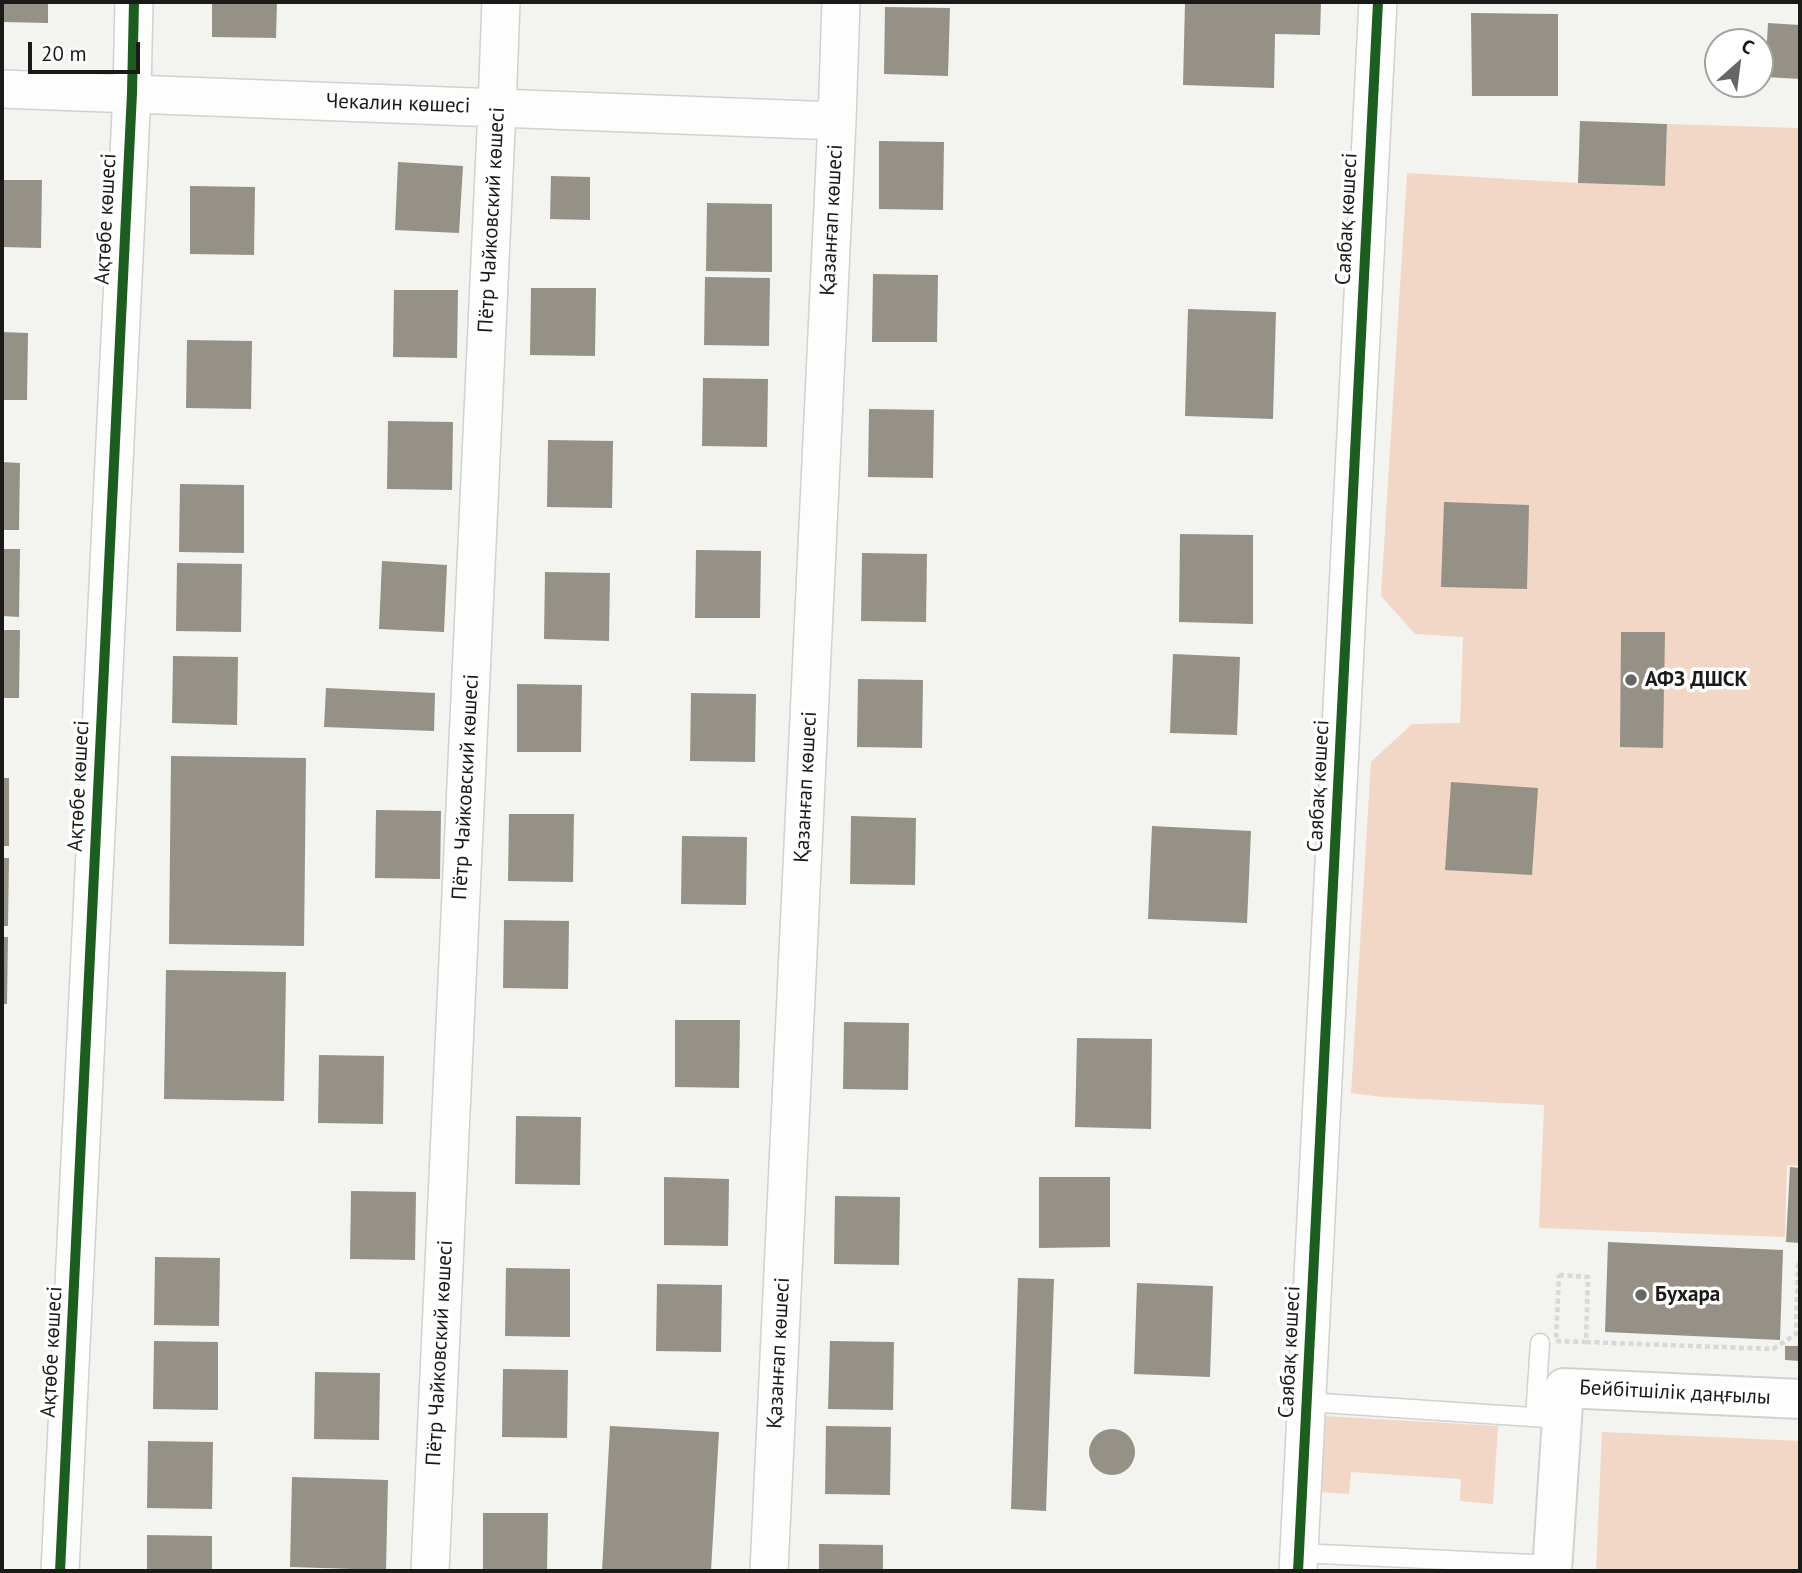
<!DOCTYPE html>
<html>
<head>
<meta charset="utf-8">
<style>
  body { margin:0 }
  #map { position:relative; width:1802px; height:1573px; overflow:hidden; background:#f3f4f0; font-family:"PT Sans",sans-serif }
  canvas { display:block }
  .frame { position:absolute; inset:0; border:4px solid #1a1a18; pointer-events:none }
  .north { position:absolute; left:1704px; top:28px; width:70px; height:70px; box-sizing:border-box; background:#fff; border:2px solid #a3a3a3; border-radius:50%; rotate:28deg; font-size:19px; font-weight:700; line-height:28px; text-align:center; color:#1a1a18 }
  .north::after { content:''; display:block; margin:auto; width:24px; height:32px; background:#666664; clip-path:polygon(50% 0,100% 100%,50% 72%,0 100%) }
  .scale { position:absolute; left:28px; top:42px; width:112px; height:32px; box-sizing:border-box; border:4px solid #1a1a18; border-top:0; padding-left:9px; font-size:21px; line-height:24px; white-space:nowrap; color:#1a1a18; -webkit-text-stroke:5px #fff; paint-order:stroke }
</style>
</head>
<body>
<div id="map">
<canvas width="1802" height="1573"></canvas>
<div class="frame"></div>
<div class="north">С</div>
<div class="scale">20 m</div>
</div>
<script>
const c = document.querySelector('canvas').getContext('2d');
c.lineJoin = 'round';
function paint(path, color) {
  c.fillStyle = color;
  c.fill(path, 'evenodd');
}
function shape(rows) {
  const path = new Path2D();
  for (const r of rows) {
    if (r.length === 3) {
      path.moveTo(r[0] + r[2], r[1]);
      path.arc(r[0], r[1], r[2], 0, 2 * Math.PI);
      continue;
    }
    path.moveTo(r[0], r[1]);
    for (let i = 2; i < r.length; i += 2) path.lineTo(r[i], r[i + 1]);
  }
  return path;
}
function strokePath(path, color, width, dash) {
  c.strokeStyle = color;
  c.lineWidth = width;
  c.lineCap = dash ? 'butt' : 'round';
  c.setLineDash(dash || []);
  c.stroke(path);
}
function drawText(font, color, halo, rows, align = 'center') {
  c.font = font + ' "PT Sans",sans-serif';
  c.lineWidth = 7;
  c.setLineDash([]);
  c.textBaseline = 'middle';
  c.strokeStyle = halo;
  c.fillStyle = color;
  for (const [text, x, y, turn = 0] of rows) {
    c.save();
    c.translate(x, y);
    c.rotate((+turn || 0) * Math.PI / 180);
    c.textAlign = isNaN(turn) ? turn : align;
    if (halo) c.strokeText(text, 0, 0);
    c.fillText(text, 0, 0);
    c.restore();
  }
}
const green = shape([
  [1667,124,1800,128,1800,1166,1787,1165,1785,1237,1539,1228,1544,1105,1382,1097,1351,1093,1371,762,1412,724,1460,723,1463,637,1415,634,1381,596,1407,173,1578,183,1665,186],
  [1324,1416,1498,1426,1493,1504,1460,1501,1461,1479,1351,1472,1349,1494,1320,1492],
  [1602,1432,1800,1441,1800,1571,1596,1571]
]);
const building = shape([
  [2,2,48,2,48,23,2,22],
  [212,2,277,2,276,38,212,37],
  [1185,2,1321,2,1320,35,1275,34,1274,88,1183,85],
  [885,7,950,8,948,76,884,74],
  [1471,13,1558,14,1558,96,1472,96],
  [1768,23,1800,25,1800,79,1765,77],
  [1580,121,1667,124,1665,186,1578,183],
  [879,141,944,142,943,210,879,209],
  [398,162,463,166,459,233,395,230],
  [551,176,590,177,590,220,550,219],
  [2,180,42,180,41,248,2,247],
  [190,186,255,187,254,255,190,254],
  [707,203,772,204,772,272,706,271],
  [873,274,938,275,937,342,872,342],
  [705,277,770,278,769,346,704,345],
  [531,288,596,288,595,356,530,355],
  [394,290,458,290,457,358,393,357],
  [1188,309,1276,312,1273,419,1185,416],
  [2,332,28,333,27,400,2,400],
  [187,340,252,341,251,409,186,408],
  [703,378,768,379,767,447,702,446],
  [869,409,934,410,933,478,868,477],
  [388,421,453,422,452,490,387,489],
  [548,440,613,441,612,508,547,507],
  [2,462,20,463,19,530,2,530],
  [180,484,244,485,244,553,179,552],
  [1444,502,1529,505,1527,589,1441,587],
  [1180,534,1253,535,1253,624,1179,622],
  [2,549,20,549,19,617,2,616],
  [696,550,761,551,760,618,695,618],
  [862,553,927,554,926,622,861,621],
  [382,561,447,565,444,632,379,629],
  [177,563,242,564,241,632,176,631],
  [545,572,610,573,609,641,544,639],
  [2,630,20,630,19,698,2,698],
  [1621,632,1665,632,1663,748,1620,747],
  [1173,654,1240,657,1237,735,1170,733],
  [173,656,238,657,237,725,172,723],
  [858,679,923,680,922,748,857,747],
  [517,684,582,685,581,752,517,752],
  [326,688,435,693,434,731,324,727],
  [691,693,756,694,755,762,690,761],
  [171,756,306,758,304,946,169,944],
  [2,778,9,778,9,846,2,846],
  [1451,782,1538,788,1532,875,1445,870],
  [376,810,441,811,440,879,375,878],
  [509,814,574,814,573,882,508,881],
  [851,816,916,818,915,885,850,884],
  [1152,826,1251,831,1247,923,1148,919],
  [682,836,747,837,746,905,681,904],
  [2,858,9,858,8,926,2,926],
  [504,920,569,921,568,989,503,988],
  [2,937,8,937,7,1004,2,1004],
  [166,970,286,972,284,1101,164,1099],
  [675,1020,740,1020,739,1088,675,1087],
  [844,1022,909,1023,908,1090,843,1089],
  [1077,1038,1152,1039,1151,1129,1075,1127],
  [319,1055,384,1056,383,1124,318,1123],
  [516,1116,581,1117,580,1185,515,1184],
  [1790,1167,1800,1168,1800,1243,1786,1242],
  [664,1177,729,1179,728,1246,664,1245],
  [1039,1177,1110,1177,1110,1247,1039,1248],
  [351,1191,416,1192,415,1260,350,1259],
  [835,1196,900,1197,899,1265,834,1264],
  [1608,1242,1783,1250,1780,1340,1605,1332],
  [155,1257,220,1258,219,1326,154,1325],
  [506,1268,570,1269,570,1337,505,1336],
  [1018,1278,1054,1279,1046,1511,1011,1509],
  [1137,1283,1213,1286,1210,1377,1134,1374],
  [657,1284,722,1285,721,1352,656,1351],
  [154,1341,218,1342,218,1410,153,1409],
  [830,1341,894,1342,893,1410,828,1409],
  [1785,1346,1800,1346,1800,1361,1785,1360],
  [503,1369,568,1370,567,1438,502,1437],
  [315,1372,380,1373,379,1440,314,1439],
  [610,1426,719,1432,711,1571,602,1571],
  [826,1426,891,1427,890,1495,825,1494],
  [1112,1452,23],
  [148,1441,213,1442,212,1509,147,1508],
  [292,1477,388,1480,386,1570,290,1567],
  [483,1513,548,1513,547,1571,483,1571],
  [147,1535,212,1536,212,1571,147,1571],
  [819,1544,883,1545,883,1571,819,1571]
]);
const path = shape([
  [1559,1275,1588,1277,1586,1342,1556,1341,1559,1275],
  [1586,1342,1773,1349,1796,1334,1798,1265,1800,1264]
]);
const service = shape([
  [1307,1402,1562,1419],
  [1535,1417,1540,1343],
  [1299,1553,1553,1565]
]);
const minor = shape([
  [2,89,837,121],
  [60,1571,132,93,134,2],
  [430,1571,497,108,501,2],
  [769,1571,837,121,841,2],
  [1298,1571,1378,2]
]);
const secondary = shape([
  [1552,1571,1564,1388,1800,1399]
]);
const cycleway = shape([
  [60,1571,132,93,134,2],
  [1298,1571,1378,2]
]);
const markers = [
  [1631,680,7,"#666664"],
  [1641,1295,7,"#666664"]
];
const streetNames = [
  ["Чекалин көшесі",398,104,2],
  ["Ақтөбе көшесі",106,219,-87],
  ["Саябақ көшесі",1347,219,-87],
  ["Пётр Чайковский көшесі",492,220,-87],
  ["Қазанғап көшесі",832,220,-87],
  ["Ақтөбе көшесі",79,786,-87],
  ["Саябақ көшесі",1319,786,-87],
  ["Пётр Чайковский көшесі",466,787,-87],
  ["Қазанғап көшесі",806,787,-87],
  ["Ақтөбе көшесі",52,1352,-87],
  ["Саябақ көшесі",1290,1352,-87],
  ["Пётр Чайковский көшесі",440,1353,-87],
  ["Қазанғап көшесі",779,1353,-87],
  ["Бейбітшілік даңғылы",1675,1393,3]
];
const poiNames = [
  ["АФЗ ДШСК",1645,680],
  ["Бухара",1655,1295]
];
paint(green, '#f2d6c6');
paint(building, '#969186');
strokePath(service, '#d1d1ce', 21);
strokePath(minor, '#d1d1ce', 40);
strokePath(secondary, '#d1d1ce', 42);
strokePath(path, '#d8d8d6', 4.5, [5, 3.5]);
strokePath(service, '#fdfdfd', 18);
strokePath(minor, '#fdfdfd', 37);
strokePath(secondary, '#fdfdfd', 38);
strokePath(cycleway, '#1b5e20', 10);
for (const [x, y, r, color] of markers) {
  const dot = new Path2D();
  dot.arc(x, y, r, 0, 2 * Math.PI);
  c.fillStyle = color;
  c.fill(dot);
  strokePath(dot, '#fff', 2.5);
}
drawText('21px', '#1a1a18', '#fff', streetNames);
drawText('bold 21px', '#1a1a18', '#fff', poiNames, 'left');
</script>
</body>
</html>
